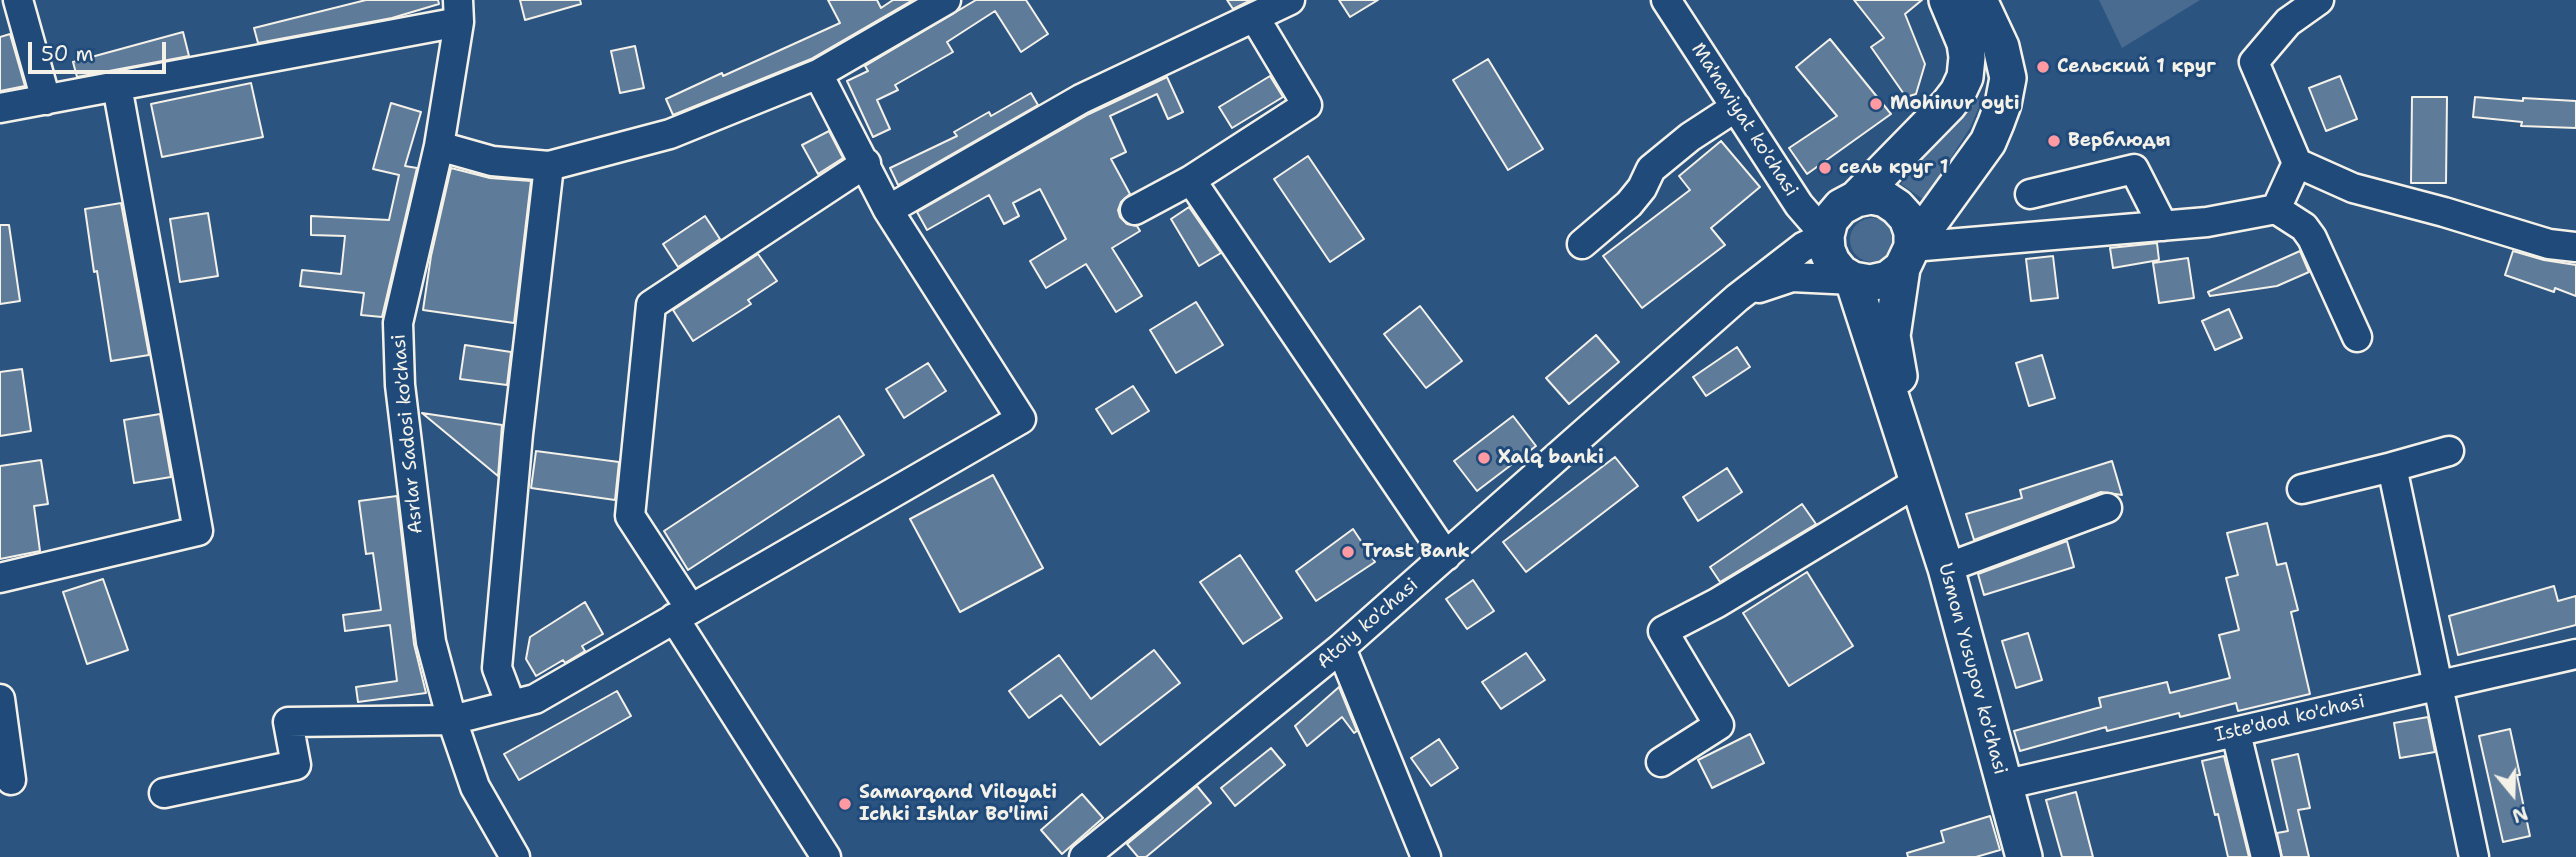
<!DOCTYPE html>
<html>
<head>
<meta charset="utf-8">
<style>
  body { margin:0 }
  #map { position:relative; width:2576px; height:857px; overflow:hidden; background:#2c5481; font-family:"Shantell Sans",sans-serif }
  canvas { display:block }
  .north { position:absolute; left:2478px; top:759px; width:70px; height:70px; -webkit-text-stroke:5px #1f4a7a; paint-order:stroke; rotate:161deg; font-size:19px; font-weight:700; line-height:28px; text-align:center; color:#f4f1e8 }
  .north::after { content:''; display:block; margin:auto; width:24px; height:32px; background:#f4f1e8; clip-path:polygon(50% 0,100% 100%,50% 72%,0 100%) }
  .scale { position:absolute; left:28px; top:42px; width:138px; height:32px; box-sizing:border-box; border:4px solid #f4f1e8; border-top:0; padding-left:9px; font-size:21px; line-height:24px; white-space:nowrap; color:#f4f1e8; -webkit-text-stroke:5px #1f4a7a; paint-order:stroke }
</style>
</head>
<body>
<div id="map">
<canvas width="2576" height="857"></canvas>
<div class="north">N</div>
<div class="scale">50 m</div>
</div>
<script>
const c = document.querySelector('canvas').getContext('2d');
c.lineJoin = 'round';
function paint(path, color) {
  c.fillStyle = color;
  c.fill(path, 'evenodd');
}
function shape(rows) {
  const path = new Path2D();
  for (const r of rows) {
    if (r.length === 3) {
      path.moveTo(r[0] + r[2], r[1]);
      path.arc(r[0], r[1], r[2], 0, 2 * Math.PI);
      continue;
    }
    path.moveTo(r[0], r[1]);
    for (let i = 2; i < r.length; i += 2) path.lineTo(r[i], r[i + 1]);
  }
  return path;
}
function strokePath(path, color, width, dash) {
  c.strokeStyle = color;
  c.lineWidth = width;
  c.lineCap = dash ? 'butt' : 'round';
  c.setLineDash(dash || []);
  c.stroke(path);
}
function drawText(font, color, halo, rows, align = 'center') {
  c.font = font + ' "Shantell Sans",sans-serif';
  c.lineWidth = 6;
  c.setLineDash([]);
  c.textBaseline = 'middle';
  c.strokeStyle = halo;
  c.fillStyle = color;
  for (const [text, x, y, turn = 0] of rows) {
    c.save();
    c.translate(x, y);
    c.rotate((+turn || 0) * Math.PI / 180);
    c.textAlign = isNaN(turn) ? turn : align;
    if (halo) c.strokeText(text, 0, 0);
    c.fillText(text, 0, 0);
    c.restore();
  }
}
const green = shape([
  [2099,0,2200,0,2122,48],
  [1974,96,1981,102,1970,128,1924,200,1901,184],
  [1872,240,22]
]);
const building = shape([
  [366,0,438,0,439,4,392,18,258,43,254,28,366,0],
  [520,0,580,0,581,4,525,20,520,0],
  [828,0,877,0,881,8,893,0,913,0,811,59,673,115,666,99,722,73,723,76,840,23,828,0],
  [976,0,1026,0,1048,34,1021,52,995,11,947,42,953,52,895,85,898,90,877,100,890,129,873,137,847,81,868,71,865,66,976,0],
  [1227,0,1251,0,1233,9,1227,0],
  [1339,0,1378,0,1350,17,1339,0],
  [1854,0,1922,0,1905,14,1925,64,1916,94,1906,97,1871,47,1884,38,1854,0],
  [183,32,189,56,77,77,73,62,183,32],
  [10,34,25,86,0,91,0,37,10,34],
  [1830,39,1891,114,1807,174,1789,148,1837,116,1796,67,1830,39],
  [635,46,644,88,620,93,611,51,635,46],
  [1488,59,1543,149,1508,170,1453,80,1488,59],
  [1270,76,1283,97,1232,128,1219,107,1270,76],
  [2340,76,2357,119,2326,131,2309,88,2340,76],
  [1167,77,1183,112,1168,119,1157,94,1110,116,1126,152,1111,159,1130,194,1121,202,1118,210,1120,217,1127,224,1137,226,1140,231,1112,248,1142,296,1116,312,1086,264,1046,288,1030,261,1066,239,1040,189,1013,203,1019,216,1004,224,989,195,927,230,917,212,1089,114,1167,77],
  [251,83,263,137,162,157,151,104,251,83],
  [1031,93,1038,105,898,185,890,168,957,136,954,132,989,112,991,116,1031,93],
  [2412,97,2447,97,2446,183,2411,183,2412,97],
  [2475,97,2523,101,2523,98,2576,101,2576,128,2521,126,2522,122,2473,117,2475,97],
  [391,103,421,112,405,166,417,168,382,317,361,315,364,293,300,286,302,270,341,274,345,236,311,235,311,216,389,220,399,175,373,169,391,103],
  [829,131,843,158,818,174,802,145,829,131],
  [1721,141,1760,187,1711,228,1725,245,1642,308,1603,256,1690,190,1679,176,1721,141],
  [1308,156,1364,239,1330,262,1274,179,1308,156],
  [451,168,490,178,531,181,514,323,423,310,431,256,451,168],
  [121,203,149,355,111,361,97,271,94,272,85,209,121,203],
  [1189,207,1221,253,1199,266,1171,219,1189,207],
  [208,213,218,276,180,282,170,219,208,213],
  [705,216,720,239,678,267,663,244,705,216],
  [0,225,9,225,20,301,0,304,0,225],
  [2157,243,2159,260,2113,268,2110,248,2157,243],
  [2300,251,2309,272,2277,286,2210,296,2208,292,2300,251],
  [2513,251,2544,260,2576,265,2576,296,2555,288,2554,292,2505,275,2513,251],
  [758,254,777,281,748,300,751,304,693,341,673,310,758,254],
  [2053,256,2058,298,2031,301,2026,259,2053,256],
  [2188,258,2194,298,2159,303,2153,263,2188,258],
  [1196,302,1223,345,1176,373,1150,330,1196,302],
  [1420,306,1462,361,1426,388,1384,334,1420,306],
  [2229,309,2242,338,2215,350,2202,321,2229,309],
  [1596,335,1619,362,1569,404,1546,378,1596,335],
  [465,345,511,352,507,385,460,379,465,345],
  [1737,347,1750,367,1706,396,1693,377,1737,347],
  [2042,355,2055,398,2029,406,2016,363,2042,355],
  [928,363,946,391,904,418,886,389,928,363],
  [22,369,31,431,0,436,0,372,22,369],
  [1133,386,1149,411,1112,434,1096,409,1133,386],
  [422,413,502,425,498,476,422,413],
  [160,414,171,477,134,483,124,420,160,414],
  [839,416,864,455,688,570,664,531,839,416],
  [1513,416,1536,446,1477,491,1454,461,1513,416],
  [536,451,619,462,615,500,531,488,536,451],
  [1615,457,1638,486,1526,572,1503,542,1615,457],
  [41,460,48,504,34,506,40,551,0,559,0,466,41,460],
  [2112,461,2122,495,2101,492,1974,540,1966,514,2022,498,2020,490,2112,461],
  [1727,468,1742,492,1698,521,1683,497,1727,468],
  [993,475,1043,568,960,612,910,519,993,475],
  [397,496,414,644,426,693,358,702,356,687,397,681,390,625,345,631,343,615,381,610,373,553,366,554,359,501,397,496],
  [1802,504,1816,524,1720,582,1710,567,1802,504],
  [2267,523,2277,565,2286,563,2298,610,2291,612,2310,694,2238,711,2236,703,2180,717,2179,713,2107,731,2106,727,2020,751,2014,731,2101,707,2099,698,2167,682,2170,693,2230,678,2219,635,2239,630,2226,578,2238,575,2227,533,2267,523],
  [1353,529,1375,562,1316,601,1296,571,1353,529],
  [2067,541,2074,567,1984,595,1978,574,2067,541],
  [1240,555,1282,618,1243,644,1200,582,1240,555],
  [1807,572,1853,646,1789,686,1743,613,1807,572],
  [103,579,128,650,87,664,63,592,103,579],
  [1473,580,1494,611,1467,629,1446,599,1473,580],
  [2554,586,2558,601,2576,596,2576,625,2458,655,2449,616,2554,586],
  [585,602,603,634,582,646,585,651,565,663,563,660,536,676,526,659,530,637,585,602],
  [2028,633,2042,680,2016,688,2002,641,2028,633],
  [1154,650,1180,683,1100,745,1061,695,1029,718,1009,691,1059,655,1091,699,1154,650],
  [1526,653,1545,680,1501,709,1482,682,1526,653],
  [1339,687,1357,731,1354,733,1342,717,1307,746,1295,726,1339,687],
  [617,691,631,716,519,780,504,754,617,691],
  [2428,717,2435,752,2400,758,2394,723,2428,717],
  [2510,729,2520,775,2517,775,2530,836,2503,842,2479,736,2510,729],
  [1750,734,1764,763,1712,788,1698,760,1750,734],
  [1439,739,1458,768,1431,786,1411,758,1439,739],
  [1271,748,1285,765,1235,806,1221,788,1271,748],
  [2298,754,2310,808,2298,810,2309,857,2282,857,2277,833,2288,831,2272,760,2298,754],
  [2224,756,2249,857,2228,857,2218,814,2215,815,2202,761,2224,756],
  [1197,786,1211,803,1146,857,1138,857,1127,844,1197,786],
  [2076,792,2093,857,2062,857,2046,800,2076,792],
  [1082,794,1103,818,1062,854,1041,830,1082,794],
  [1990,816,2000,850,1976,857,1908,857,1907,853,1944,842,1941,831,1990,816]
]);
const minor = shape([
  [18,0,46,100],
  [458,0,459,22,439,146,398,323,400,385,431,642,452,720,475,787,515,857],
  [0,108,459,22],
  [439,146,492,161,549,166,518,434,497,668,511,705],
  [2297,163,2353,188,2444,212,2549,244,2576,247],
  [549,166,670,134,818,74,946,0],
  [1191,180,1307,105,1255,18],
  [2030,194,2134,169,2163,226],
  [2276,209,2304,227,2312,238,2357,337],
  [888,210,1081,99,1290,0],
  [1135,210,1191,180,1446,556],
  [1582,244,1629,204,1642,188,1651,169,1690,137,1736,107],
  [1912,247,2207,222,2276,209,2297,163,2254,62,2288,22,2319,0],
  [1759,288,1792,277,1853,280],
  [2392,467,2449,451],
  [2302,489,2392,467,2474,857],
  [1946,568,2107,508],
  [0,578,198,531,117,86],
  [690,608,630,516,651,305,866,163],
  [674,618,826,857],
  [1341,648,1426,857],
  [0,699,11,780],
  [2236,733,2266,857],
  [1661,762,1719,725,1663,631,1717,603,1916,483],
  [2003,785,2576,654],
  [164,793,296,765,288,722,452,720,535,699,1021,419,888,210,818,74],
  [1084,857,1341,648,1737,298,1803,247,1826,236,1799,205,1666,0]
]);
const major = shape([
  [1947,0,1965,43,1967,57,1965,77,1958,92,1948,105,1856,199,1841,207,1830,220,1826,236,1827,250,1832,262,1841,273,1853,280,1870,283,1888,279,1902,268,1912,247,1988,142,1996,123,2003,104,2008,78,2001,47,1979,0],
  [1856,199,1871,196,1885,199,1897,207,1907,218,1912,232,1912,247],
  [1853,280,1946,568,2024,857],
  [1899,376,1892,336,1902,268]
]);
const markers = [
  [2043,67,7,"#ff9aa2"],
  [1876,104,7,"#ff9aa2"],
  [2054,141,7,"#ff9aa2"],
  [1825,168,7,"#ff9aa2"],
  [1484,458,7,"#ff9aa2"],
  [1348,552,7,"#ff9aa2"],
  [845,804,7,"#ff9aa2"]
];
const poiNames = [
  ["Сельский 1 круг",2057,67],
  ["Mohinur oyti",1890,104],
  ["Верблюды",2068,141],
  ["сель круг 1",1839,168],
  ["Xalq banki",1498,458],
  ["Trast Bank",1362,552],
  ["Samarqand Viloyati",859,793],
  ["Ichki Ishlar Bo'limi",859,815]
];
const streetNames = [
  ["Ma'naviyat ko'chasi",1744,120,57],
  ["Asrlar Sadosi ko'chasi",408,434,-95],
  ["Atoiy ko'chasi",1368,624,-41],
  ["Usmon Yusupov ko'chasi",1972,669,75],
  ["Iste'dod ko'chasi",2290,719,-13]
];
paint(green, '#496b90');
paint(building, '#5e7b9a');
strokePath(building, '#f4f1e8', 2);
strokePath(minor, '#f4f1e8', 33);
strokePath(major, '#f4f1e8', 40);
strokePath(minor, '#1f4a7a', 28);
strokePath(major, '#1f4a7a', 35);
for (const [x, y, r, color] of markers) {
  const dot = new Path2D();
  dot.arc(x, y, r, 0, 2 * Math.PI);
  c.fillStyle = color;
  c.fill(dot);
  strokePath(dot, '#1f4a7a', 2.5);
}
drawText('bold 19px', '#f4f1e8', '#1f4a7a', poiNames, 'left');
drawText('19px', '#f4f1e8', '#1f4a7a', streetNames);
</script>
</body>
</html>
